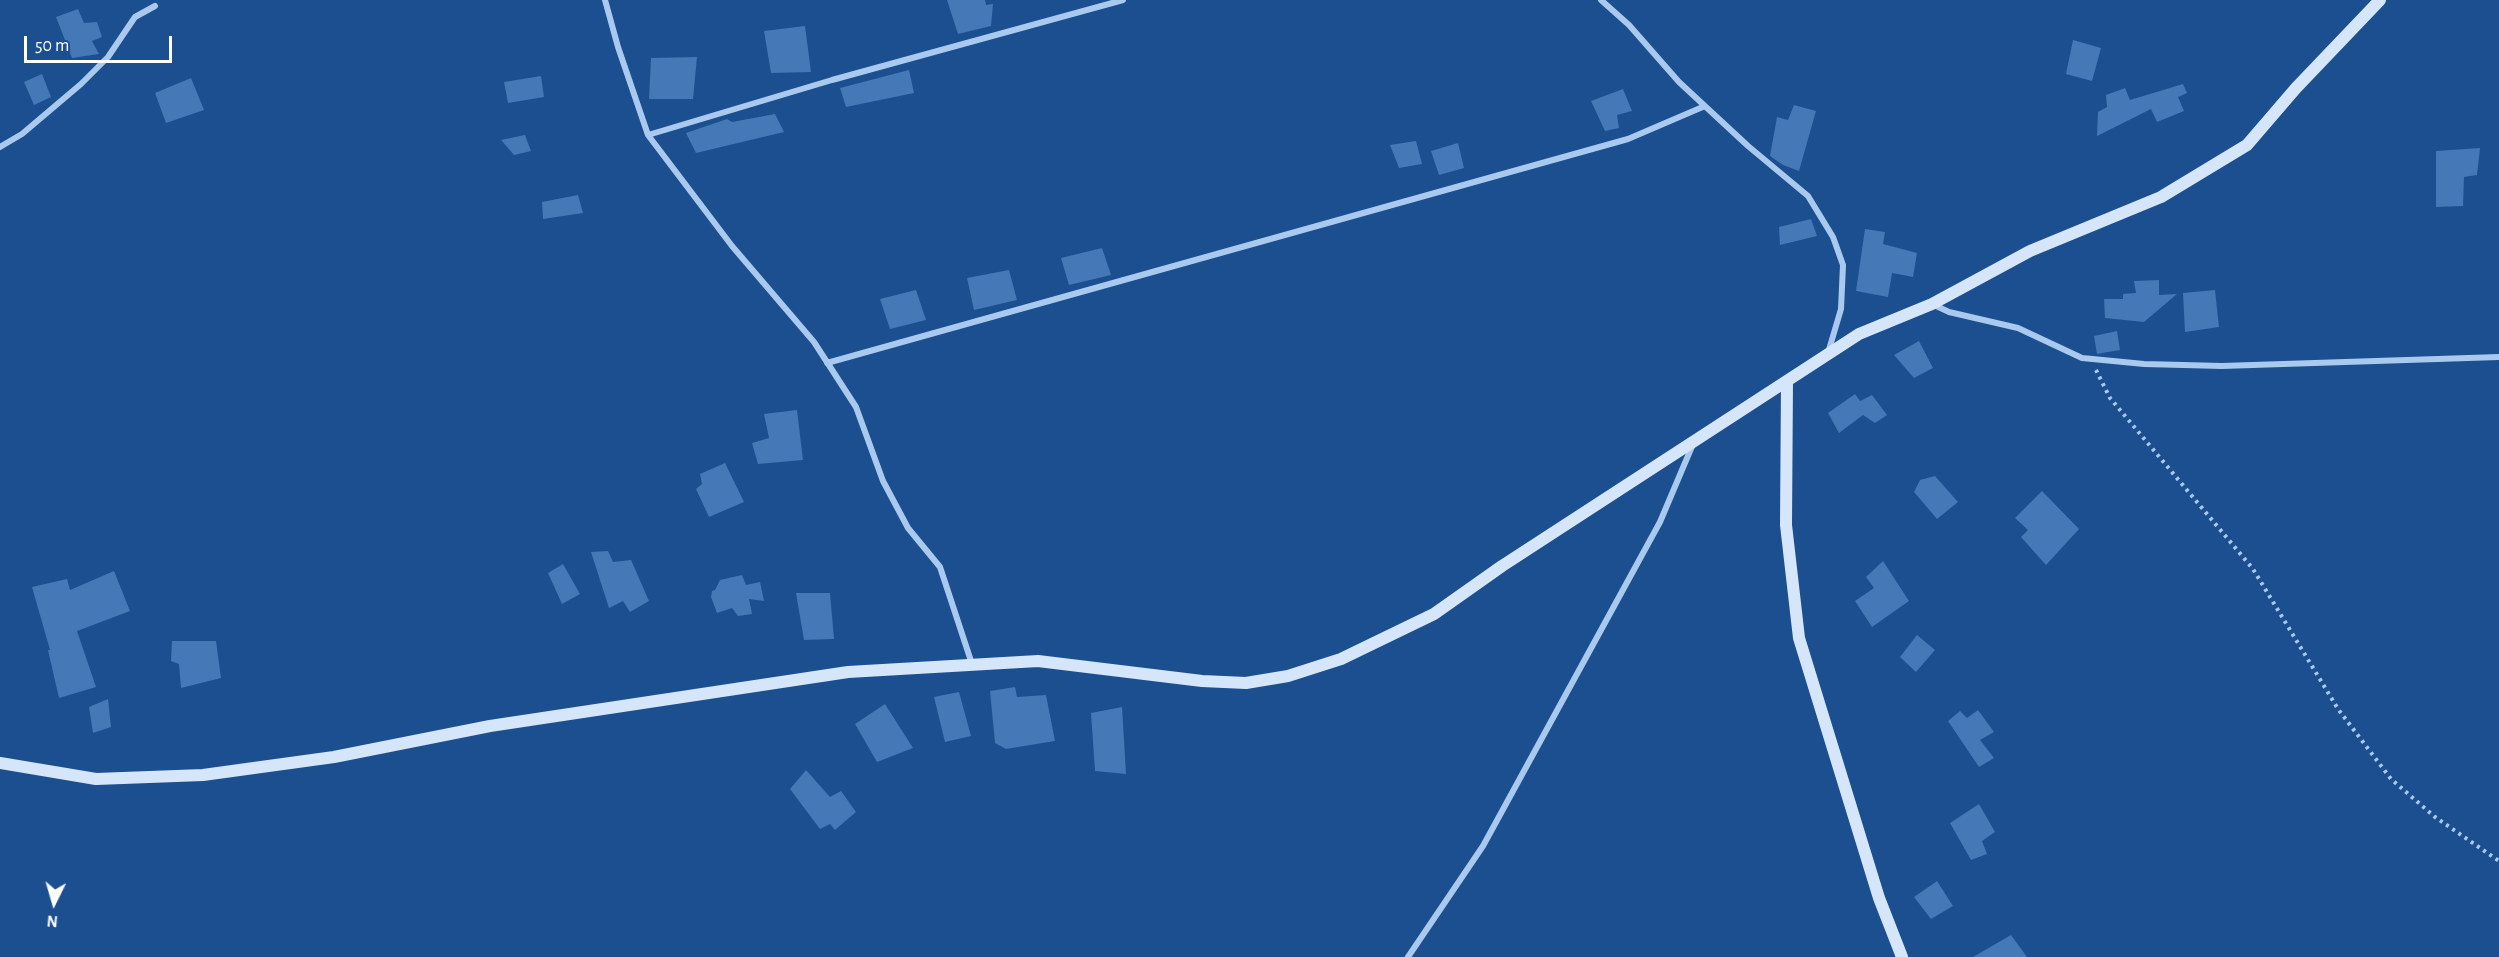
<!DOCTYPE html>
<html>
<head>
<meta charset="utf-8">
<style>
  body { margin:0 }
  #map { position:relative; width:2499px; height:957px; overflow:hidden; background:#1b4f8f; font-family:"Alegreya Sans",sans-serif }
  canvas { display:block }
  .north { position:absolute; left:24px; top:873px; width:60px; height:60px; -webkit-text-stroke:4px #1b4f8f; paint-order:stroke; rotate:185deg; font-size:16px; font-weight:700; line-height:24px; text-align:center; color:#fff }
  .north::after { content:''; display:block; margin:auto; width:21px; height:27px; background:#fff; clip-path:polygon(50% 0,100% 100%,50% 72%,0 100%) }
  .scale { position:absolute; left:24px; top:36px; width:148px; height:27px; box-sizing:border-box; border:3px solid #fff; border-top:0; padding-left:8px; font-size:18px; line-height:21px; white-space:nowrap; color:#fff; -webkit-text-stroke:4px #1b4f8f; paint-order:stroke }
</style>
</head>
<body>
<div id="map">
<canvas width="2499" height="957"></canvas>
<div class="north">N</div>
<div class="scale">50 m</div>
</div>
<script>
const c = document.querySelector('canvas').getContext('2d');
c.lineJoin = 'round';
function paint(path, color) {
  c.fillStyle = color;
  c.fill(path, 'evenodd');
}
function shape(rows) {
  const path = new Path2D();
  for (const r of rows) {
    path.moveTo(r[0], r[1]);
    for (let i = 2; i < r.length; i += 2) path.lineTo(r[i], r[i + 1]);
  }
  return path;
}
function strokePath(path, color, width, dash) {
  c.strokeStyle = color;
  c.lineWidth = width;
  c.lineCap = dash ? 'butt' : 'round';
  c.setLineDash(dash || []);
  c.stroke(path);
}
const building = shape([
  [947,0,985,0,986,5,993,4,991,26,958,34],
  [78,9,84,23,97,22,102,37,92,41,99,54,72,58,56,17],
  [805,26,811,72,771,73,764,31],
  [2073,40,2101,48,2092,81,2066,74],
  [697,57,693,99,649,99,651,58],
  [909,70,914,93,846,107,840,88],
  [42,74,51,97,34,105,24,82],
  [541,76,544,97,508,103,504,82],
  [191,78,204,110,166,123,155,93],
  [2183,84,2187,93,2178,97,2184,111,2157,122,2151,109,2097,136,2098,112,2107,107,2106,95,2125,88,2130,100],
  [1623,89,1632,111,1617,115,1619,128,1605,131,1591,101],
  [1794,105,1816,111,1799,171,1783,165,1770,156,1777,117,1788,120],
  [775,114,784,132,696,153,686,133,727,119,732,122],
  [525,135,531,151,514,155,501,140],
  [1416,141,1422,164,1399,168,1390,145],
  [1458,143,1464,168,1439,175,1431,151],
  [2480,148,2477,175,2464,177,2463,206,2436,207,2436,151],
  [578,195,583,213,543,219,542,202],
  [1811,219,1817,236,1780,245,1779,227],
  [1865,229,1885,232,1883,244,1917,253,1913,277,1892,273,1888,297,1856,291],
  [1102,248,1111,275,1069,285,1061,258],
  [1009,270,1017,300,974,310,967,278],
  [2159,280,2159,295,2177,294,2144,322,2105,318,2104,299,2123,299,2123,294,2136,293,2134,281],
  [916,290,926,320,890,329,880,299],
  [2215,290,2219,327,2185,332,2183,293],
  [2117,331,2120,350,2097,354,2094,336],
  [1919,341,1933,368,1914,378,1894,355],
  [1855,394,1860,401,1872,395,1887,415,1875,423,1863,415,1839,433,1828,413],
  [797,410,803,460,758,464,752,443,769,438,764,414],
  [725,463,744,502,709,517,696,489,702,484,700,474],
  [1935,476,1958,502,1937,519,1914,492,1920,480],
  [2042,491,2079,529,2046,565,2021,537,2028,530,2015,518],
  [608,551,613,562,631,560,649,601,630,612,623,601,609,608,591,552],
  [1883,561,1909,601,1872,627,1855,601,1874,588,1866,577],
  [563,564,580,594,562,604,548,573],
  [114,571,130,611,77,631,96,687,59,698,48,650,50,650,32,587,67,579,70,590],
  [742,575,746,585,760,582,764,601,749,599,752,614,738,616,732,608,717,613,711,597,712,591,715,590,720,580],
  [796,593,830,593,834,639,804,640],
  [1917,635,1935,650,1916,672,1900,657],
  [172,641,216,641,221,678,181,688,179,664,171,661],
  [1015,687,1017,697,1046,695,1055,741,1006,749,995,743,990,691],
  [959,692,971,736,945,742,934,697],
  [108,699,111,727,93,733,89,707],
  [885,704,913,748,877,762,855,724],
  [1122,707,1126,774,1095,771,1091,713],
  [1978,710,1994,732,1980,740,1994,758,1979,767,1948,721,1960,711,1967,718],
  [806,770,830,797,841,791,856,812,835,830,830,824,820,829,790,789],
  [1979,804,1995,832,1982,841,1987,854,1971,860,1950,823],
  [1937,881,1953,906,1931,919,1914,897],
  [2011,935,2027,957,1973,957]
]);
const path = shape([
  [2096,370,2110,398,2253,569,2338,709,2391,779,2435,817,2499,861]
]);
const street = shape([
  [605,0,618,47,648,135,732,246,814,342,856,407,883,481,908,528,940,567,972,664],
  [1601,0,1629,25,1679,82,1748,146,1808,196,1833,237,1843,265,1841,309,1828,353],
  [648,135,832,80,1123,0],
  [0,147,22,134,81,84,108,57,135,17,155,6],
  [1932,304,1949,312,2018,328,2082,358,2144,364,2222,366,2499,357],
  [827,363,1628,139,1705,106],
  [1408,957,1483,846,1660,522,1693,444]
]);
const secondary = shape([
  [1787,381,1786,525,1799,638,1879,898,1902,957],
  [0,763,96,779,203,775,334,757,490,726,848,672,1038,661,1202,681,1246,683,1288,676,1341,659,1434,614,1502,566,1859,334,1932,304,2030,251,2161,197,2247,145,2296,88,2380,0]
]);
paint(building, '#4478b7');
strokePath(path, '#a9c9ee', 4, [3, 4.5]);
strokePath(street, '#a9c9ee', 6);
strokePath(secondary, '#d6e6fa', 12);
</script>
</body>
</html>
